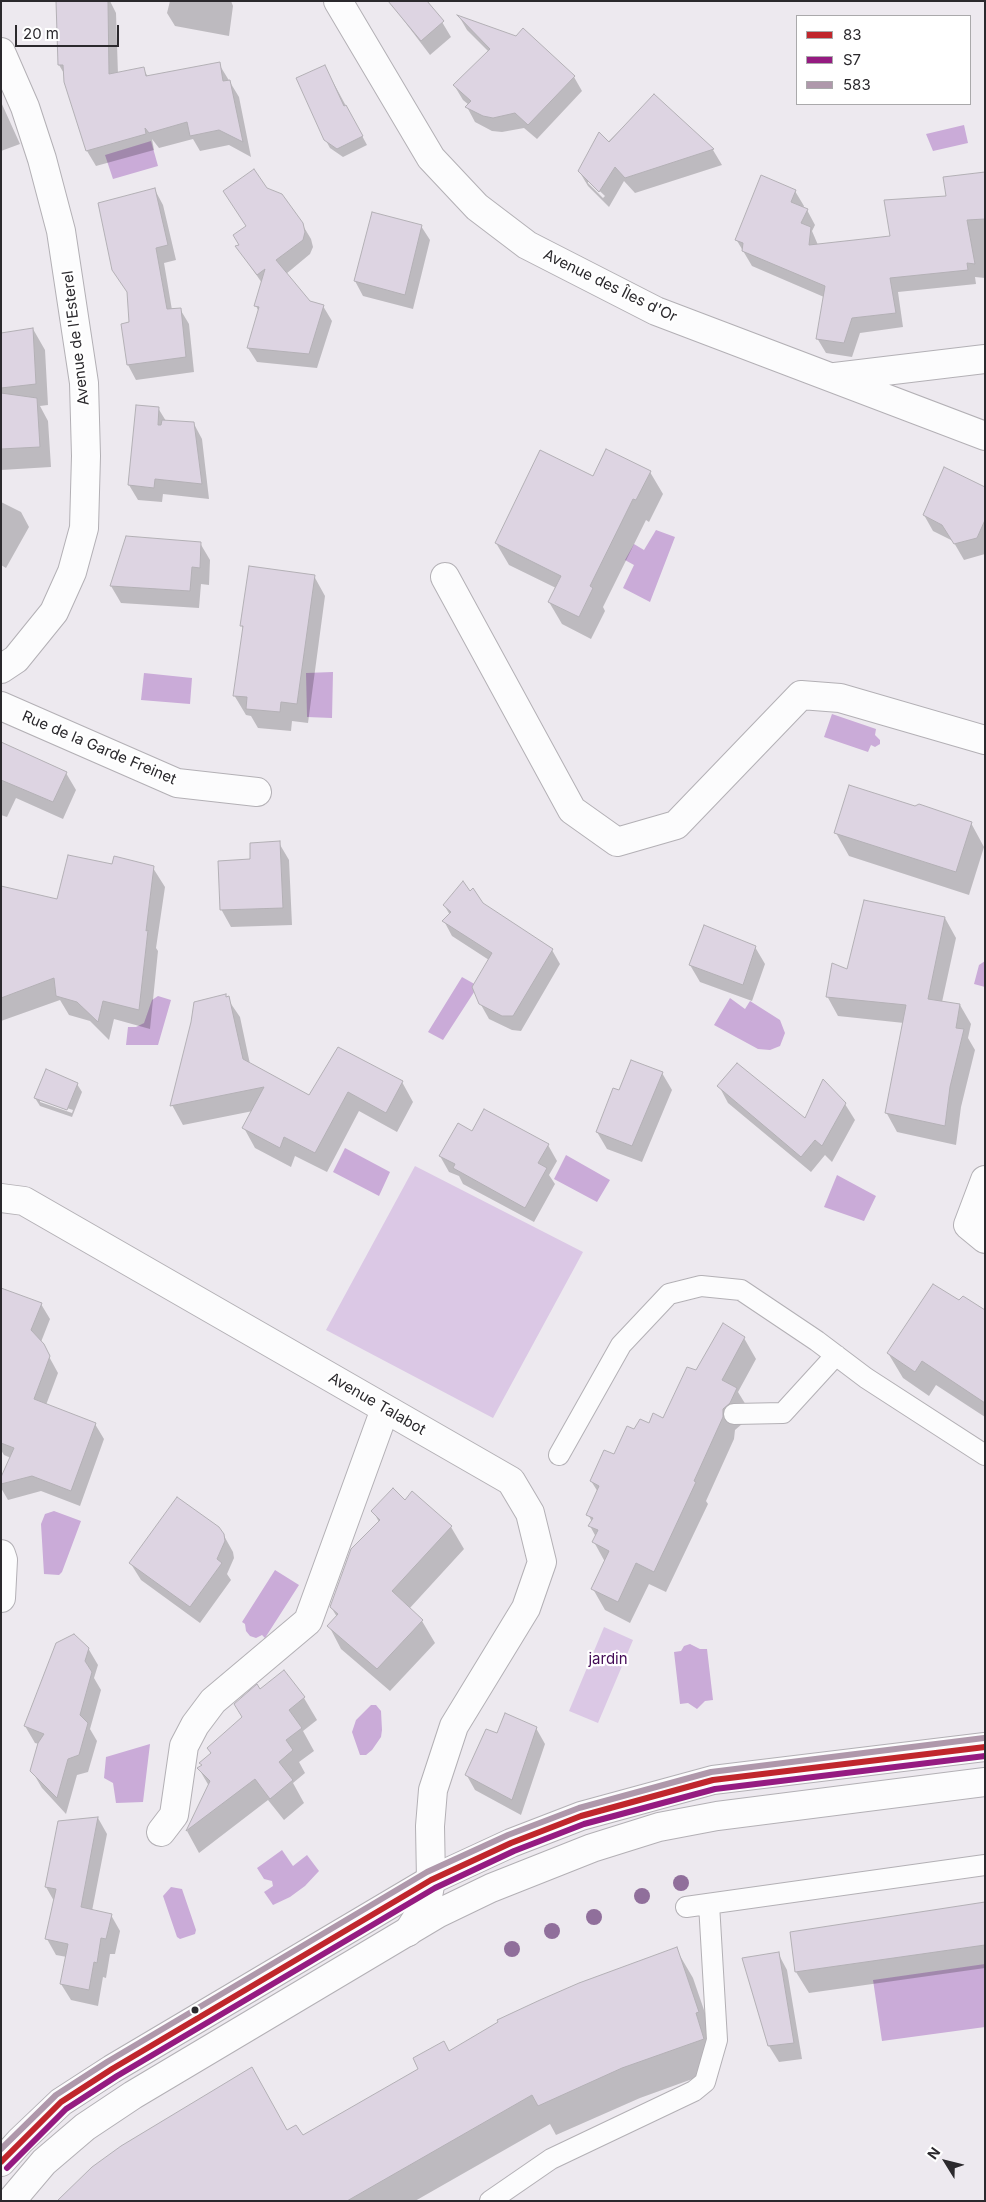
<!DOCTYPE html>
<html>
<head>
<meta charset="utf-8">
<style>
  body { margin:0 }
  #map { position:relative; width:986px; height:2202px; overflow:hidden; background:#ede9ef; font-family:Inter,sans-serif }
  canvas { display:block }
  .frame { position:absolute; inset:0; border:2px solid #2b292d; pointer-events:none }
  .legend { position:absolute; left:796px; top:15px; width:175px; height:90px; box-sizing:border-box; background:#fff; border:1px solid #aaa9ab; margin:0; padding:6px 9px; list-style:none; font-size:15px; color:#2b292d }
  .legend li { display:flex; align-items:center; gap:10px; height:25px }
  .legend b { width:25px; border:1px solid #aaa9ab }
  .north { position:absolute; left:921px; top:2137px; width:50px; height:50px; -webkit-text-stroke:4px #fff; paint-order:stroke; rotate:306deg; font-size:14px; font-weight:700; line-height:20px; text-align:center; color:#2b292d }
  .north::after { content:''; display:block; margin:auto; width:18px; height:22px; background:#2b292d; clip-path:polygon(50% 0,100% 100%,50% 72%,0 100%) }
  .scale { position:absolute; left:15px; top:25px; width:104px; height:22px; box-sizing:border-box; border:2px solid #2b292d; border-top:0; padding-left:6px; font-size:15px; line-height:18px; white-space:nowrap; color:#2b292d; -webkit-text-stroke:4px #fff; paint-order:stroke }
</style>
</head>
<body>
<div id="map">
<canvas width="986" height="2202"></canvas>
<div class="frame"></div>
<ul class="legend">
<li><b style="height:6px;background:#c0262c"></b>83</li>
<li><b style="height:6px;background:#951b81"></b>S7</li>
<li><b style="height:6px;background:#af98ab"></b>583</li>
</ul>
<div class="north">N</div>
<div class="scale">20 m</div>
</div>
<script>
const c = document.querySelector('canvas').getContext('2d');
c.lineJoin = 'round';
function paint(path, color) {
  c.fillStyle = color;
  c.fill(path, 'evenodd');
}
function shape(rows) {
  const path = new Path2D();
  for (const r of rows) {
    path.moveTo(r[0], r[1]);
    for (let i = 2; i < r.length; i += 2) path.lineTo(r[i], r[i + 1]);
  }
  return path;
}
function strokePath(path, color, width, dash) {
  c.strokeStyle = color;
  c.lineWidth = width;
  c.lineCap = dash ? 'butt' : 'round';
  c.setLineDash(dash || []);
  c.stroke(path);
}
function drawText(font, color, halo, rows, align = 'center') {
  c.font = font + ' Inter,sans-serif';
  c.lineWidth = 4.5;
  c.setLineDash([]);
  c.textBaseline = 'middle';
  c.strokeStyle = halo;
  c.fillStyle = color;
  for (const [text, x, y, turn = 0] of rows) {
    c.save();
    c.translate(x, y);
    c.rotate((+turn || 0) * Math.PI / 180);
    c.textAlign = isNaN(turn) ? turn : align;
    if (halo) c.strokeText(text, 0, 0);
    c.fillText(text, 0, 0);
    c.restore();
  }
}
const green = shape([
  [415,1166,583,1252,493,1418,326,1330],
  [604,1627,633,1640,598,1723,569,1711]
]);
const water = shape([
  [964,125,968,143,933,151,926,134],
  [151,141,158,166,113,179,105,155],
  [656,530,675,537,650,602,623,588,634,565,625,560,634,544,644,550],
  [333,672,332,718,307,717,306,673],
  [144,673,192,678,190,704,141,700],
  [832,714,876,729,875,735,880,740,880,744,875,747,871,745,868,752,824,737],
  [985,961,985,987,974,984,979,965],
  [462,977,478,986,443,1040,428,1032],
  [158,996,171,1000,158,1045,126,1045,128,1027,136,1027,144,1023,152,1000],
  [730,998,745,1009,750,1001,780,1020,785,1033,780,1046,770,1050,758,1049,714,1025],
  [345,1148,390,1172,379,1196,333,1172],
  [566,1155,610,1180,597,1202,554,1179],
  [837,1175,876,1196,864,1221,824,1207],
  [54,1511,81,1521,62,1572,59,1575,44,1574,41,1524,45,1514],
  [275,1570,299,1585,265,1638,262,1635,256,1638,250,1636,246,1631,245,1624,242,1622],
  [690,1644,700,1649,707,1649,713,1700,705,1701,697,1709,688,1703,680,1704,674,1652,681,1651,684,1646],
  [371,1705,376,1705,381,1711,382,1730,381,1737,372,1750,366,1755,360,1755,352,1732,356,1720],
  [150,1744,143,1802,116,1803,113,1783,104,1778,106,1757],
  [282,1850,293,1866,307,1855,319,1871,305,1886,290,1897,273,1905,264,1892,273,1886,272,1881,264,1879,257,1868],
  [171,1887,182,1889,196,1930,195,1934,180,1939,177,1937,163,1896],
  [985,1964,985,2027,882,2041,873,1980]
]);
const shadow = shape([
  [57,1,110,1,116,13,118,75,143,68,148,77,219,64,239,97,251,157,229,145,200,151,193,139,159,148,152,139,154,150,96,166,87,151,65,75,59,65],
  [170,1,231,1,233,6,229,36,175,26,167,13],
  [389,1,442,22,451,37,430,55],
  [460,18,574,77,582,91,537,139,524,128,502,132,492,131,475,122,467,107,469,105,463,100,454,85,489,52,467,30],
  [325,67,367,145,343,157,330,148,325,139],
  [654,96,713,150,722,165,635,193,624,181,609,207,588,186,579,171],
  [588,180,605,196,603,198,588,183],
  [1,102,20,144,1,151],
  [985,173,985,278,975,277,976,284,898,292,903,327,860,333,852,357,826,353,817,338,824,297,752,266,736,239,795,191,804,206,803,208,807,210,815,225,812,231,818,245,891,237],
  [267,189,302,224,311,239,313,247,310,254,286,274,309,303,323,306,332,321,317,368,257,362,248,348,259,312,256,306,262,283,237,247,241,246,247,227,224,191],
  [155,190,163,205,176,260,164,263,172,310,180,309,189,324,194,372,136,380,128,365,131,323],
  [421,226,430,240,413,309,363,296,355,281],
  [33,329,45,350,48,405,40,406,48,421,51,467,1,470,1,334],
  [158,408,166,421,194,424,202,439,209,499,163,494,162,502,138,500,129,485],
  [650,472,663,494,649,522,646,520,603,607,605,611,591,639,562,624,549,602,556,588,509,565,496,543,594,477],
  [985,488,985,554,964,560,953,541,933,531,924,515],
  [1,502,21,512,29,527,6,568,1,565],
  [200,543,210,560,209,585,201,584,199,608,121,603,111,586],
  [314,576,325,596,308,723,292,721,291,731,258,728,251,716,246,715,234,695,244,630,241,625],
  [1,744,66,773,76,790,63,819,16,798,7,817,1,815],
  [971,823,984,847,969,895,849,856,836,833],
  [279,843,289,860,292,925,231,927,221,909],
  [113,866,153,868,165,887,156,948,158,951,150,1029,114,1019,109,1040,90,1021,69,1015,60,1000,1,1021,1,887,58,900],
  [482,903,552,950,560,964,521,1031,512,1030,489,1019,480,1003,489,960,452,936,444,921,450,915,444,905],
  [945,918,956,938,942,1002,960,1005,971,1024,968,1038,975,1050,961,1107,956,1145,897,1132,886,1112,904,1023,838,1016,827,996],
  [755,947,765,964,752,1001,700,982,690,965],
  [227,998,240,1017,250,1064,310,1097,402,1082,413,1102,397,1132,359,1111,327,1172,295,1156,291,1167,255,1148,244,1128,253,1111,183,1125,172,1105],
  [662,1073,672,1090,642,1162,607,1149,597,1132,620,1092],
  [77,1084,82,1092,72,1117,40,1106,35,1098],
  [40,1099,73,1110,72,1113,40,1102],
  [719,1086,806,1120,845,1104,855,1120,832,1162,825,1155,811,1172,728,1103],
  [472,1132,548,1145,557,1161,549,1175,555,1184,534,1222,463,1184,459,1176,449,1172,440,1156],
  [1,1289,41,1304,50,1319,41,1342,58,1373,46,1405,95,1424,104,1439,80,1506,41,1491,8,1500,1,1488,1,1480,11,1458,4,1455,1,1450],
  [960,1302,985,1311,985,1417,936,1385,929,1396,903,1378,888,1353],
  [744,1338,756,1359,738,1392,749,1410,742,1424,735,1430,734,1439,706,1501,708,1504,666,1592,649,1584,630,1623,605,1610,593,1589,605,1562,594,1542,596,1537,590,1526,592,1522,588,1514,598,1492,591,1481,635,1431,664,1420,697,1372],
  [405,1502,451,1527,464,1549,409,1609,422,1621,435,1643,390,1691,341,1649,329,1626,337,1617,331,1607,379,1522,373,1511],
  [223,1534,233,1552,234,1558,227,1574,231,1580,200,1623,141,1580,131,1564],
  [88,1648,98,1665,94,1678,101,1690,90,1729,97,1741,88,1772,77,1775,66,1814,42,1788,32,1771,39,1744,35,1743,25,1726],
  [284,1672,304,1698,317,1720,303,1731,314,1751,299,1762,305,1773,293,1783,304,1803,284,1820,268,1800,199,1853,187,1831,209,1786,199,1769,243,1718,260,1690],
  [536,1728,545,1744,521,1815,475,1790,466,1774,497,1735],
  [98,1818,107,1834,92,1911,111,1915,120,1931,115,1954,110,1954,106,1978,103,1977,98,2006,71,2000,61,1984,67,1957,56,1955,47,1939,54,1901,46,1887,59,1822],
  [985,1903,985,1968,809,1993,796,1972],
  [676,1949,693,1978,715,2042,712,2043,720,2069,640,2098,556,2135,550,2124,415,2201,61,2201,287,2131,303,2137,449,2052],
  [778,1953,787,1970,802,2059,779,2062,769,2046]
]);
const building = shape([
  [56,1,108,1,109,74,144,67,146,76,220,62,223,81,230,80,243,142,219,130,190,136,187,122,149,133,145,128,146,134,86,151,64,82,63,65,58,65,56,1],
  [388,1,427,1,444,21,421,41,388,1],
  [457,15,516,36,523,28,575,76,528,125,515,113,493,118,483,116,465,107,471,101,453,85,490,49,457,15],
  [325,65,344,106,346,105,363,136,337,149,324,140,296,78,325,65],
  [654,94,714,149,625,178,615,167,599,192,578,171,599,132,609,142,654,94],
  [254,169,267,188,282,194,303,223,305,232,303,240,276,260,310,301,324,305,309,354,247,348,259,307,254,306,265,269,257,275,235,246,239,245,233,235,246,226,223,191,254,169],
  [985,172,985,219,967,220,975,264,967,263,968,270,890,278,896,313,852,318,844,343,816,339,825,286,742,251,743,243,735,240,761,175,796,190,791,202,808,209,801,223,811,227,809,245,890,236,884,200,946,196,943,177,985,172],
  [155,188,168,245,156,248,167,309,181,308,186,357,127,365,121,324,129,322,127,292,112,270,98,203,155,188],
  [372,212,422,225,405,295,354,281,372,212],
  [33,328,36,384,1,388,1,333,33,328],
  [1,393,37,398,40,447,1,449,1,393],
  [136,405,159,407,158,425,161,425,162,420,194,422,202,484,155,479,154,488,128,485,136,405],
  [606,449,651,471,636,500,633,499,590,586,593,588,579,617,548,602,561,576,495,543,540,450,593,476,606,449],
  [944,467,985,487,985,520,977,538,954,544,942,525,923,515,944,467],
  [126,536,201,542,200,568,192,567,190,591,110,586,126,536],
  [249,566,315,575,297,704,281,702,280,712,246,709,247,697,233,696,243,626,240,626,249,566],
  [1,742,67,772,53,802,1,780,1,742],
  [849,785,915,806,919,804,972,822,956,872,834,833,849,785],
  [280,841,283,908,220,910,218,861,250,859,250,843,280,841],
  [68,855,112,864,114,856,154,866,146,931,148,930,139,1010,103,1001,98,1022,77,1002,56,996,54,978,1,998,1,886,57,899,68,855],
  [463,881,470,891,473,888,483,903,553,949,513,1016,502,1016,479,1004,472,987,492,953,442,921,451,912,443,905,463,881],
  [864,900,945,917,928,999,960,1004,956,1028,964,1029,950,1087,945,1126,885,1113,906,1005,826,997,832,963,847,969,864,900],
  [704,925,756,946,743,985,689,965,704,925],
  [226,994,226,997,229,996,243,1059,309,1095,338,1047,403,1081,386,1113,348,1092,315,1153,284,1137,280,1148,242,1128,264,1087,170,1106,191,1022,194,1002,226,994],
  [631,1060,663,1072,632,1146,596,1132,613,1088,619,1090,631,1060],
  [737,1063,805,1118,823,1079,846,1103,822,1146,815,1140,801,1157,717,1086,737,1063],
  [46,1069,78,1083,67,1110,34,1098,46,1069],
  [484,1109,549,1144,538,1163,547,1168,525,1208,453,1168,455,1164,439,1156,458,1123,472,1131,484,1109],
  [933,1284,959,1300,963,1296,985,1310,985,1403,922,1361,915,1372,887,1353,933,1284],
  [1,1288,42,1303,31,1330,44,1344,50,1356,34,1399,96,1423,71,1491,32,1476,1,1484,1,1477,14,1448,1,1443,1,1288],
  [723,1323,745,1337,722,1380,737,1388,730,1403,723,1409,723,1417,694,1481,696,1482,654,1572,636,1563,618,1602,591,1589,609,1551,592,1542,598,1530,588,1526,593,1518,586,1515,599,1486,590,1481,604,1450,614,1454,627,1426,634,1429,640,1419,649,1423,653,1413,663,1418,687,1367,696,1370,723,1323],
  [393,1488,405,1500,412,1491,452,1526,392,1591,423,1620,377,1669,327,1626,338,1614,330,1607,351,1549,380,1520,371,1511,393,1488],
  [177,1497,219,1527,224,1534,225,1541,217,1559,222,1563,190,1607,129,1563,177,1497],
  [74,1634,89,1648,85,1661,92,1672,80,1715,88,1723,79,1755,68,1759,57,1798,30,1771,38,1743,44,1734,24,1726,56,1643,74,1634],
  [284,1670,305,1697,289,1710,302,1728,286,1740,293,1750,279,1762,293,1780,270,1799,255,1779,186,1831,210,1781,197,1768,202,1765,199,1763,211,1753,207,1748,242,1717,234,1704,257,1684,260,1689,284,1670],
  [505,1713,537,1727,512,1800,465,1775,486,1729,497,1733,505,1713],
  [98,1817,81,1907,112,1914,106,1939,101,1938,97,1963,94,1962,89,1990,60,1984,68,1944,45,1939,56,1889,45,1887,58,1821,98,1817],
  [985,1902,985,1945,795,1972,790,1932,985,1902],
  [677,1947,699,2012,696,2013,704,2039,622,2068,538,2106,532,2095,347,2201,57,2201,92,2167,121,2146,252,2067,287,2130,296,2125,303,2135,418,2069,413,2058,444,2041,449,2051,498,2022,497,2020,540,2000,579,1983,677,1947],
  [779,1952,794,2043,768,2046,742,1958,779,1952]
]);
const service = shape([
  [734,1414,783,1413,836,1355],
  [559,1455,621,1345,669,1294,701,1286,741,1290,817,1341,866,1378,985,1455],
  [686,1907,985,1865],
  [490,2201,551,2159,694,2091,705,2082,717,2040,709,1904]
]);
const minor = shape([
  [338,1,431,158,477,207,527,245,656,311,985,436],
  [1,52,25,107,42,159,61,231,84,383,86,456,84,528,72,572,54,612,16,659,1,669],
  [835,377,985,359],
  [445,577,572,810,617,842,676,825,801,695,840,698,985,740],
  [1,706,177,783,257,792],
  [985,1180,968,1225,985,1239],
  [1,1198,24,1201,511,1481,530,1513,542,1562,526,1608,454,1726,433,1790,430,1826,431,1880,427,1902,408,1932],
  [1,1554,3,1560,1,1598],
  [161,1832,174,1815,184,1746,195,1725,213,1701,308,1621,385,1409]
]);
const secondary = shape([
  [1,2162,20,2141,61,2102,112,2069,431,1880,511,1843,581,1816,713,1780,985,1747],
  [11,2201,44,2162,85,2127,133,2095,437,1914,491,1888,592,1848,659,1827,717,1816,985,1782]
]);
const bus1 = shape([
  [1,2162,61,2102,112,2069,431,1880,511,1843,581,1816,713,1780,985,1747]
]);
const bus2 = shape([
  [7,2168,66,2109,117,2076,435,1888,514,1851,584,1824,715,1789,985,1756]
]);
const bus3 = shape([
  [1,2149,56,2095,107,2062,427,1872,508,1835,579,1808,711,1772,984,1738]
]);
const trees = [
  [681,1883],
  [642,1896],
  [594,1917],
  [552,1931],
  [512,1949]
];
const markers = [
  [195,2010,4.5,"#2b292d"]
];
const streetNames = [
  ["Avenue des Îles d'Or",610,286,26],
  ["Avenue de l'Esterel",76,338,-97],
  ["Rue de la Garde Freinet",99,748,23],
  ["Avenue Talabot",377,1404,30]
];
const parkNames = [
  ["jardin",608,1659]
];
paint(green, '#dbc8e5');
paint(water, '#caabd8');
paint(shadow, '#0003');
paint(building, '#ddd4e2');
strokePath(building, '#b3b0b5', 1);
strokePath(service, '#b3b0b5', 22);
strokePath(minor, '#b3b0b5', 30);
strokePath(secondary, '#b3b0b5', 30);
strokePath(service, '#fcfcfd', 20);
strokePath(minor, '#fcfcfd', 28);
strokePath(secondary, '#fcfcfd', 28);
strokePath(bus1, '#c0262c', 6);
strokePath(bus2, '#951b81', 6);
strokePath(bus3, '#af98ab', 6);
c.fillStyle = '#906f9b';
for (const [x, y] of trees) {
  c.beginPath();
  c.arc(x, y, 8, 0, 2 * Math.PI);
  c.fill();
}
for (const [x, y, r, color] of markers) {
  const dot = new Path2D();
  dot.arc(x, y, r, 0, 2 * Math.PI);
  c.fillStyle = color;
  c.fill(dot);
  strokePath(dot, '#fff', 2);
}
drawText('15px', '#2b292d', '#fff', streetNames);
drawText('15px', '#440c57', '#fff', parkNames);
</script>
</body>
</html>
